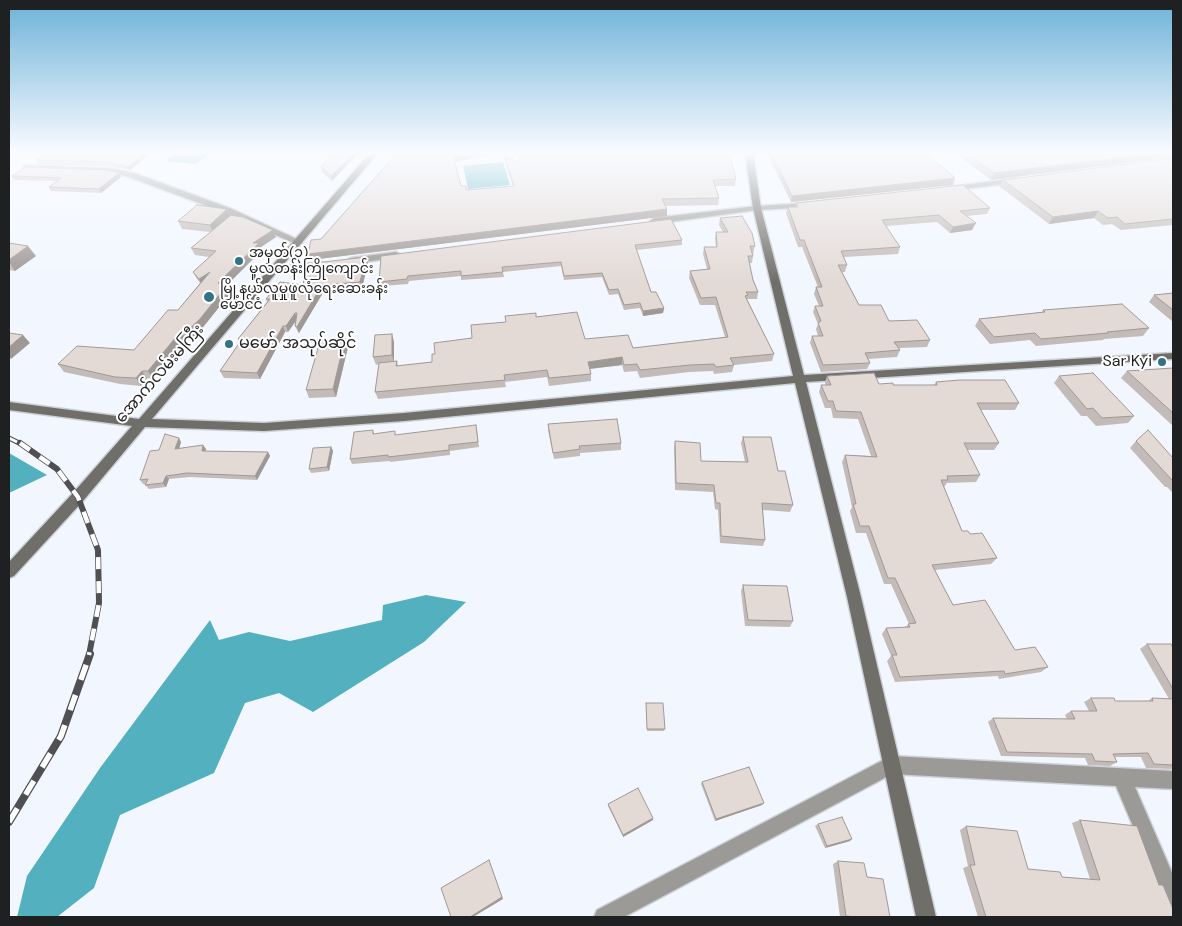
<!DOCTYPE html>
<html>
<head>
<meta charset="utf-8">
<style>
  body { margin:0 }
  #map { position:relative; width:1182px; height:926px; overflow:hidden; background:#f2f7ff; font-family:"DM Sans",sans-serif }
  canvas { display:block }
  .frame { position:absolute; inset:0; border:10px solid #1e2022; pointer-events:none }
</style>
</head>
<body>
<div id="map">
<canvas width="1182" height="926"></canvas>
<div class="frame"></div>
</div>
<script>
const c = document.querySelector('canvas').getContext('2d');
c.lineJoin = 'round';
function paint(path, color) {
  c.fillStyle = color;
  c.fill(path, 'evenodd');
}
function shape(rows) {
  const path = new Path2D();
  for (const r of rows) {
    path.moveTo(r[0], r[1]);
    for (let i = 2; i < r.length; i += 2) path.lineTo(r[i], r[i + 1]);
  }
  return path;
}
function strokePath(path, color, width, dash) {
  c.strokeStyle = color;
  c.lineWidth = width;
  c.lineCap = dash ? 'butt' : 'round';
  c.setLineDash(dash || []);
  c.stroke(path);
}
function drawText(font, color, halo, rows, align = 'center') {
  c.font = font + ' "DM Sans","Noto Sans Myanmar",sans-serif';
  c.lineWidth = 4;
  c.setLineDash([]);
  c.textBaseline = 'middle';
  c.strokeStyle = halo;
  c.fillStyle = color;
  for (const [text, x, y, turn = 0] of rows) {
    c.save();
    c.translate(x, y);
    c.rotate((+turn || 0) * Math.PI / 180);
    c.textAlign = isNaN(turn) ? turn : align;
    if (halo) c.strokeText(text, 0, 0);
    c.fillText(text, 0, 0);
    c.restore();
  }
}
const water = shape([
  [175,153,211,153,196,164,166,161],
  [503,162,510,185,468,189,463,166],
  [9,453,47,475,9,493],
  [426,595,466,602,424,642,313,712,279,693,245,703,214,773,120,815,94,888,57,917,17,917,27,876,100,768,210,620,219,640,249,632,290,641,382,620,383,605]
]);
const minor = shape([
  [24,165,109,168,134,173,232,209,303,242,299,245,296,244,226,213,129,177,109,172,27,169,23,167,24,165],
  [1016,178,1020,180,1019,182,949,191,945,189,949,187,1016,178],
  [810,203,814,205,813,207,757,210,654,224,650,221,654,218,757,206,810,203],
  [396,252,401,255,399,257,351,264,346,261,351,258,396,252],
  [322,262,327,265,325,267,274,273,269,270,274,267,322,262],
  [891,756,1173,771,1173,789,1135,787,1173,875,1173,907,1166,904,1116,786,892,774,624,917,594,917,597,910,891,756]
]);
const secondary = shape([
  [370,153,378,153,152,419,264,423,404,413,793,376,753,208,745,153,753,153,761,208,804,375,1173,353,1173,359,806,382,861,597,936,917,916,917,847,597,795,383,404,421,264,431,145,427,83,501,14,576,9,578,9,562,73,493,132,426,9,410,9,402,139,419,370,153]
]);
const railFar2 = shape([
  [9,438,23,445]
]);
const railFar1 = shape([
  [20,443,57,469,78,497,98,550,99,603,89,655]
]);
const rail = shape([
  [9,822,61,736,90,654]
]);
const wall = shape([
  [151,153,130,170,109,166,38,164,36,160],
  [333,153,332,181,322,172,321,167],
  [397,153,488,153,488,155,455,162,461,186,466,186,467,190,513,186,505,163,504,156,518,162,522,155,519,153,729,153,736,179,735,186,715,186,719,198,718,205,665,206,667,209,667,216,310,260,308,254],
  [768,153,931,153,929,156,955,178,953,185,791,202,769,158],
  [955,153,1173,153,1173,157,991,180],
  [1173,158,1173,225,1121,230,1112,224,1103,225,1094,218,1049,224,999,186,1003,180],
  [12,176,121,177,101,193,51,191,49,187,57,181,14,180],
  [796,203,990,208,987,214,967,216,972,230,950,233,937,222,886,226,900,247,898,254,844,257,847,265,845,272,842,272,859,305,889,321,930,340,927,347,899,348,900,350,897,357,868,359,870,363,867,369,821,372,810,343,812,336,818,336,816,329,818,324,813,312,815,306,819,306,814,294,816,287,818,287,802,247,798,247,786,213,788,207,795,207],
  [227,209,230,216,276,237,261,247,262,250,228,284,232,291,204,326,192,339,185,338,153,379,147,378,141,386,120,384,64,372,58,364,134,350,178,310,200,283,197,279,193,272,209,257,195,255,191,248,210,232,182,229,178,221],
  [720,218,755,246,753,254,752,254,753,256,752,263,749,263,753,280,758,292,757,299,747,299,774,354,772,361,734,365,732,372,714,374,713,371,689,372,640,378,637,371,624,372,622,365,590,369,591,374,591,381,549,386,547,377,505,382,506,387,378,399,375,392,379,364,376,365,373,357,394,342,394,361,397,361,398,366,432,362,435,354,506,322,536,317,585,339,633,348,725,337,715,305,700,305,689,278,690,271,707,269,703,254,704,247,716,247,715,238,716,232,723,232,719,225],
  [682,240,682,245,636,250,651,292,664,308,663,313,643,316,640,308,624,310,618,294,609,295,602,277,564,280,561,266,503,272,504,277,461,280,461,276,409,281,408,284,381,286,379,282,381,256],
  [9,243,36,256,15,271,9,270],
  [368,263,362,288,324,291,299,333,298,332,295,326,296,321,288,332,285,332,260,379,224,378,220,371,240,342,238,339,267,302,266,299,303,285],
  [1173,293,1173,322,1149,302,1154,295],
  [1043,310,1149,328,1143,336,1104,339,1103,340,1036,346,1030,340,990,344,975,326,979,319,1042,312],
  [345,339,348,347,336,397,309,398,306,390],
  [1173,368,1173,426,1121,378,1127,371],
  [827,376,879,384,893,385,934,385,936,382,1019,403,1015,410,981,410,999,443,994,450,967,450,980,475,976,482,947,483,944,487,962,531,970,534,997,558,991,564,935,570,953,605,1015,650,1048,667,1041,672,999,679,998,676,895,682,887,661,891,656,882,634,886,628,905,627,909,624,891,584,884,584,866,533,856,533,850,511,852,507,842,462,845,455,871,456,858,419,833,418,831,408,825,408,819,392,821,385,826,385,825,383],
  [1059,376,1134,416,1128,423,1096,426,1087,416,1081,416,1054,383],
  [548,424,621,443,621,450,580,453,580,456,554,459,548,430],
  [373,430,374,434,396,435,477,430,479,447,450,451,450,455,390,462,390,461,352,464,350,459],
  [743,437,778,471,793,505,790,512,763,510,765,540,763,546,720,543,718,510,715,509,713,492,675,490,674,448,675,441,701,461,745,462,741,443],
  [1136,441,1173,458,1173,493,1167,487,1165,487,1130,448],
  [181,442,179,448,206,449,205,451,268,452,270,456,257,480,190,477,169,479,166,487,149,489,145,485,146,484,143,484,140,480,159,450],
  [331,447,333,451,329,471,311,473,309,469],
  [743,585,793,621,790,627,745,626,741,591],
  [1147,644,1173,648,1173,768,1171,769,1146,768,1141,757,1115,757,1117,762,1110,766,1088,765,1085,758,1001,756,988,722,993,718,1067,719,1065,715,1071,711,1089,711,1084,702,1091,698,1115,701,1148,701,1152,698,1169,699,1140,649],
  [646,703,665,729,664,731,647,731],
  [702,782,762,805,715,821,701,784],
  [608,804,653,820,623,837,608,806],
  [1080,820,1159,885,1173,917,978,917,963,868,968,866,960,830,966,826,1028,869,1062,877,1090,879,1072,823],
  [818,824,850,841,825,848,815,826],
  [838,861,867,877,890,917,840,917,833,864]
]);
const shadedWall = shape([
  [145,153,151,153,130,170,128,167],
  [354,153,359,153,332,181,331,176],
  [467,153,488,153,488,155,454,162,453,155],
  [1159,153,1173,153,1173,157,991,180,994,173],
  [119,173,121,177,101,193,99,189],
  [955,178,953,185,791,202,792,196],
  [227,209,230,217,213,232,210,225],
  [667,209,667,216,310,260,308,254],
  [1098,211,1094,218,1049,224,1053,217],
  [976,223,972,230,950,233,953,227],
  [273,230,276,237,261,247,262,250,228,284,232,291,204,326,192,339,187,331,218,283,253,243],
  [28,246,36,256,15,271,9,262,9,260],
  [366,257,368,263,362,288,360,282],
  [210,272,203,287,199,279],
  [322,285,324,291,299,333,297,327],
  [664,308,663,313,643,316,643,311],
  [295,313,297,319,288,332,286,326],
  [283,326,285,332,260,379,257,373],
  [181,331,185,338,153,379,148,371],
  [392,334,394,342,394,363,392,355],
  [23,335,30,343,11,359,9,356,9,347],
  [345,339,348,347,336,397,333,389],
  [622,357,622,365,588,369,588,362],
  [142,371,147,378,141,386,136,378],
  [179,438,181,442,178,453,175,449],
  [203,445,206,449,204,455,202,451],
  [331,447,333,451,329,471,327,467],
  [268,452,270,456,257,480,255,476],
  [166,476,169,479,166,487,163,483],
  [764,803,762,805,715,821,716,819],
  [653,818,653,820,623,837,623,835],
  [852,839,850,841,825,848,827,846],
  [489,860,503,899,473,917,470,917]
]);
const building = shape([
  [47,153,145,153,128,167,107,162,36,160,47,153],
  [333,153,354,153,331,176,321,167,333,153],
  [397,153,467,153,453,155,461,186,466,186,466,190,514,186,504,156,518,162,523,153,729,153,736,179,713,180,719,198,662,199,667,209,308,254,311,240,321,239,397,153],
  [771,153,928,153,927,154,955,178,792,196,771,153],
  [966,153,1159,153,994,173,966,153],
  [1173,158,1173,219,1125,224,1117,217,1108,218,1098,211,1053,217,1003,180,1173,158],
  [25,167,107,170,119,173,99,189,49,187,61,178,12,176,25,167],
  [963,185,990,208,960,211,976,223,953,227,939,215,882,220,900,247,841,251,847,265,838,265,859,305,881,305,889,321,917,320,930,340,894,342,900,350,865,353,870,363,823,365,812,336,823,336,818,323,821,321,815,306,823,306,816,287,822,287,804,240,800,240,788,207,798,207,796,203,963,185],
  [197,205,227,209,210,225,178,221,197,205],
  [231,215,243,217,273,230,253,243,259,243,218,283,228,284,200,319,187,331,181,331,148,371,142,371,136,378,115,377,58,364,77,346,134,350,168,310,178,310,210,272,199,279,193,272,216,251,191,248,231,215],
  [742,216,752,233,755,246,750,246,753,256,748,256,753,280,758,292,746,292,748,295,745,296,774,354,730,358,734,365,716,367,714,364,690,365,640,370,637,364,624,365,622,357,588,362,591,374,549,378,547,370,504,375,505,380,375,392,379,363,397,361,396,366,432,362,432,354,435,354,434,343,472,338,471,325,506,322,505,316,536,313,536,317,577,312,585,339,628,335,633,348,728,337,716,297,701,298,690,271,710,269,704,247,717,247,716,232,728,232,720,218,742,216],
  [671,219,682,240,635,245,651,292,656,292,664,308,643,311,640,303,624,305,618,289,609,290,602,273,564,276,561,262,502,267,503,272,461,276,461,271,408,276,407,279,379,282,381,256,671,219],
  [9,243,28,246,9,260,9,243],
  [366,257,360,282,322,285,297,327,295,326,297,313,295,313,286,326,283,326,257,373,220,371,242,339,238,339,270,299,266,299,280,282,303,285,306,264,366,257],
  [1173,293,1173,310,1154,295,1173,293],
  [1122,304,1149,328,1107,332,1108,333,1041,339,1035,333,994,337,979,319,1045,312,1043,310,1122,304],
  [9,333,23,335,9,347,9,333],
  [392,334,392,355,373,357,375,335,392,334],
  [345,339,333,389,306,390,320,341,345,339],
  [1173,368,1173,413,1127,371,1173,368],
  [874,373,879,384,893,383,893,385,937,385,936,382,960,380,1005,380,1019,403,977,403,999,443,964,443,980,475,947,476,948,480,941,480,962,531,968,531,970,534,982,533,997,558,932,565,953,605,985,600,1015,650,1035,647,1048,667,1005,674,1004,671,900,677,892,655,897,655,886,628,910,627,908,624,916,623,895,578,888,578,869,526,860,526,853,504,856,504,845,455,877,457,861,412,836,411,833,401,828,401,821,385,831,385,827,376,874,373],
  [1093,373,1134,416,1102,418,1093,408,1087,409,1059,376,1093,373],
  [617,419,621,443,579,446,580,449,553,453,548,424,617,419],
  [476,425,478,442,449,445,449,450,388,457,388,455,350,459,354,432,373,430,373,434,395,431,395,435,476,425],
  [1148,430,1173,458,1173,480,1172,480,1136,441,1148,430],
  [165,434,179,438,175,449,203,445,202,451,268,452,255,476,187,473,166,476,163,483,145,485,148,479,140,480,150,451,159,450,165,434],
  [743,437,771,437,778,471,785,471,793,505,762,503,765,540,721,536,720,503,716,503,714,485,676,483,675,441,700,443,701,461,748,462,743,437],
  [331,447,327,467,309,469,313,448,331,447],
  [743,585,787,586,793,621,748,620,743,585],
  [1147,644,1171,644,1173,648,1173,689,1147,644],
  [1091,698,1114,698,1115,701,1153,701,1152,698,1173,699,1173,765,1154,764,1148,753,1113,754,1117,762,1095,761,1092,754,1007,752,993,718,1075,719,1071,711,1097,711,1091,698],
  [646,703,663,703,665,729,647,729,646,703],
  [749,767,764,803,716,819,702,782,749,767],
  [638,788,653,818,623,835,608,804,638,788],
  [842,817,852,839,827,846,818,824,842,817],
  [1080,820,1137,826,1159,885,1163,885,1173,909,1173,917,986,917,970,865,975,865,966,826,1017,831,1028,869,1060,872,1062,877,1100,880,1080,820],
  [489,860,502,897,470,917,451,917,441,888,489,860],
  [838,861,864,863,867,877,883,879,890,917,857,917,846,916,838,861]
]);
const markers = [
  [239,261,5,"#337287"],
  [209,297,6,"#337287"],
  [229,344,5,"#337287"],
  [1162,362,5,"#337287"]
];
const farPoinames = [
  ["အမှတ်(၃)",249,253],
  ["မူလတန်းကြိုကျောင်း",249,269],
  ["မြို့နယ်လူမှုဖူလုံရေးဆေးခန်း",220,289],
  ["မောင်ငံ",220,305]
];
const poiNames = [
  ["မမော် အသုပ်ဆိုင်",239,344],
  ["Sar Kyi",1152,362,"right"]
];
const streetNames = [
  ["အောက်လမ်းမကြီး",160,374,-49]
];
paint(water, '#53b0bf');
strokePath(minor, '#ccd0d7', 3);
strokePath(secondary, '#ccd0d7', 3);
paint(minor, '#9b9a97');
paint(secondary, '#706e69');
strokePath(railFar2, '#4e5054', 5);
strokePath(railFar1, '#4e5054', 6);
strokePath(rail, '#4e5054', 8);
strokePath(railFar2, '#fff', 3, [9]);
strokePath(railFar1, '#fff', 4.5, [12]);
strokePath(rail, '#fff', 5.5, [16]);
paint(wall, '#c3bbb8');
paint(shadedWall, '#9f9996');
paint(building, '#e3dad6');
strokePath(building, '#9f9996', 1);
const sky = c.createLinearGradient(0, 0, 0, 282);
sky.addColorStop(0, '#6cb2d8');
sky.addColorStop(0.54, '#f9fbff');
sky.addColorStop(1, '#f9fbff00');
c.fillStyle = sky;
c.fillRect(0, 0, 1182, 282);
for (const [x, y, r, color] of markers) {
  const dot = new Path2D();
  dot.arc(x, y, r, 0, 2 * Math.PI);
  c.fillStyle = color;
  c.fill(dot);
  strokePath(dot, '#fff', 2);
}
drawText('14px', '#1e2022', '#fff', farPoinames, 'left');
drawText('16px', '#1e2022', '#fff', poiNames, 'left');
drawText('16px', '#1e2022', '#fff', streetNames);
</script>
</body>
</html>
